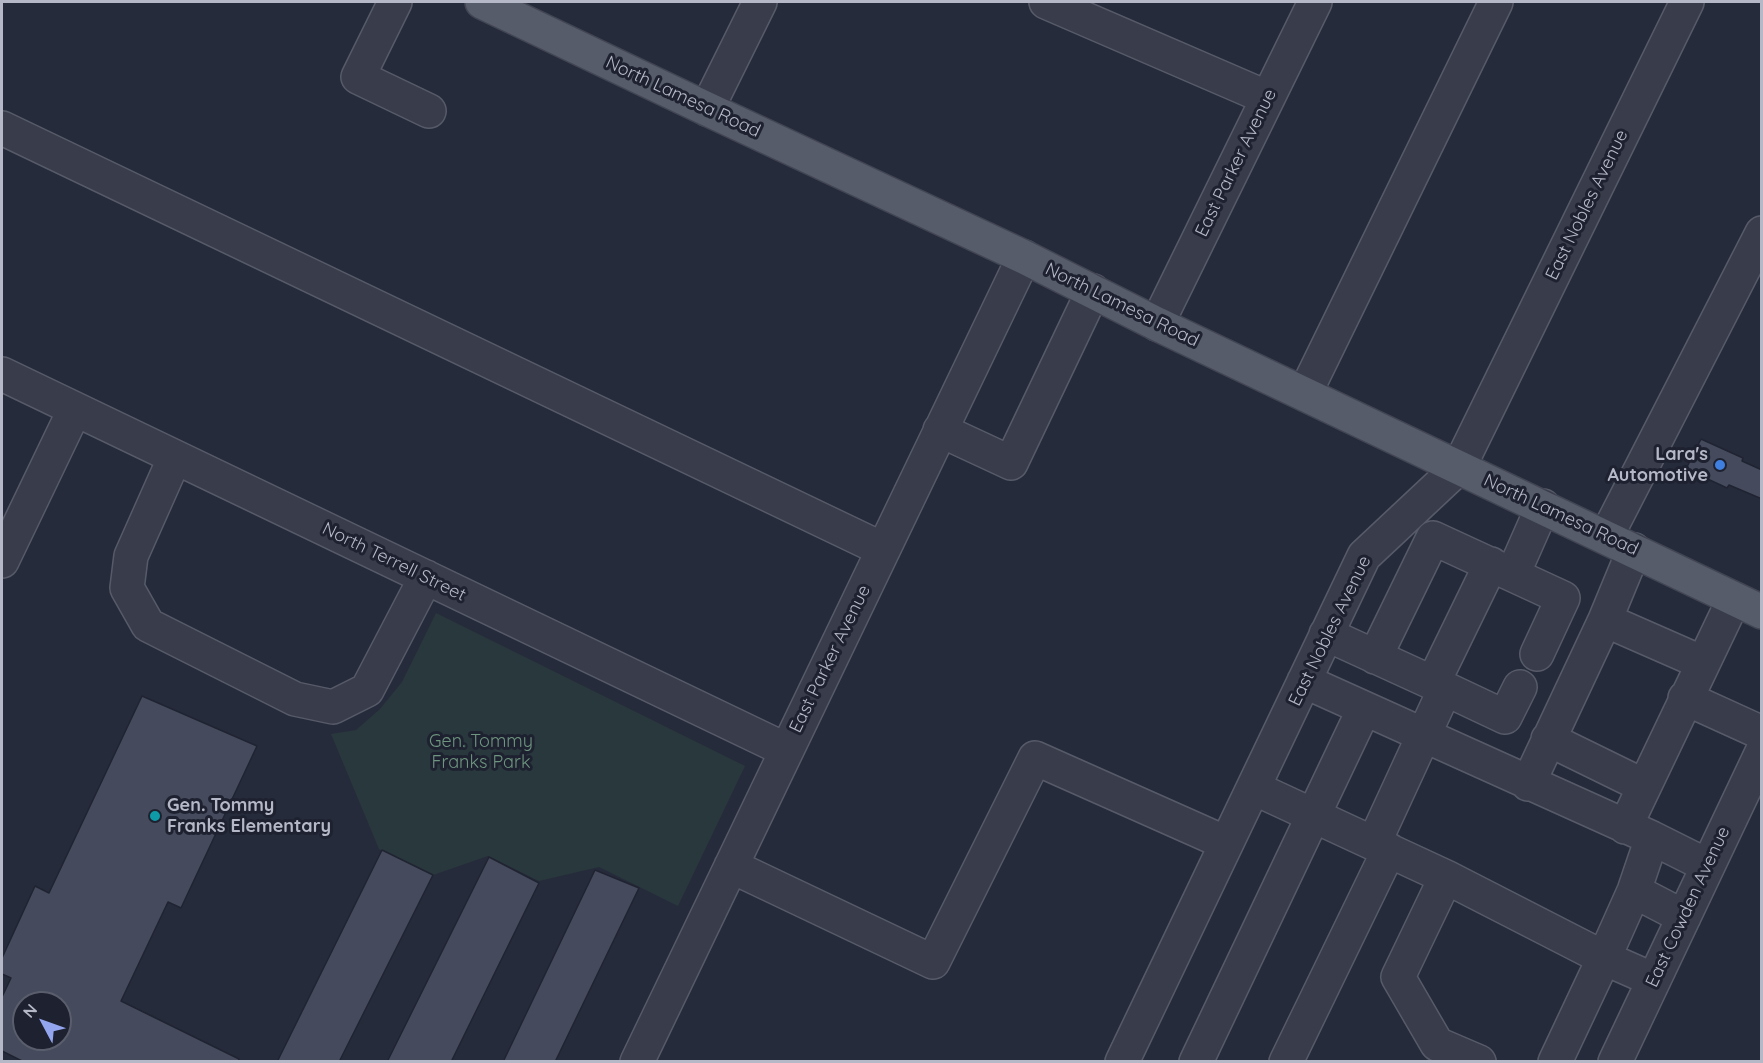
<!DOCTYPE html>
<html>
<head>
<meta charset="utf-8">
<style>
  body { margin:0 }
  #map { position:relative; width:1763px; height:1063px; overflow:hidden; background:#262b3b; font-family:Quicksand,sans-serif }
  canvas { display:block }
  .frame { position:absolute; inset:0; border:3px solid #b5b9c7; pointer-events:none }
  .north { position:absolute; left:12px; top:991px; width:60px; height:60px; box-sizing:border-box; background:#1e2230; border:2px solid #5a5e6c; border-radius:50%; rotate:311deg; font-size:16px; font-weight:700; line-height:24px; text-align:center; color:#b5b9c7 }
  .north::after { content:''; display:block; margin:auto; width:21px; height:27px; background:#93a5ee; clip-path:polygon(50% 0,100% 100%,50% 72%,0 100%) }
</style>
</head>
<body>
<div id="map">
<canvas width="1763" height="1063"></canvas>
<div class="frame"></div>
<div class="north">N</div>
</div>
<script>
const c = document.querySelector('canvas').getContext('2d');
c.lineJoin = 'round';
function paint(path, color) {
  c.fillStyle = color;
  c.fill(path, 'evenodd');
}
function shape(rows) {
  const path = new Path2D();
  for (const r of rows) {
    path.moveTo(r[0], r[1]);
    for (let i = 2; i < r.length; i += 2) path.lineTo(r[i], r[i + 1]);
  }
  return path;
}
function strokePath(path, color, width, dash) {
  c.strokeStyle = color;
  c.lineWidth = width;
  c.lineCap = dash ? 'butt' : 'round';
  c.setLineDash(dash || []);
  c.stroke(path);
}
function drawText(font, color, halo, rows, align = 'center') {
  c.font = font + ' Quicksand,sans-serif';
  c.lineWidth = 6;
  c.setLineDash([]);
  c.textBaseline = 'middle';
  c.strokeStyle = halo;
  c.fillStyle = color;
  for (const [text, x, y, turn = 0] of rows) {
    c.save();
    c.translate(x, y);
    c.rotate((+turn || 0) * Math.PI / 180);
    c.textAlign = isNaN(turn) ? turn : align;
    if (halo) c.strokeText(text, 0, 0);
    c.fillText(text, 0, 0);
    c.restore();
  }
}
const green = shape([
  [436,613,745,766,678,906,599,867,539,881,488,856,433,875,379,849,331,734,356,730,380,709,402,682]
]);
const building = shape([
  [1701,439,1743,458,1742,461,1762,470,1762,499,1729,485,1727,488,1686,469,1701,439],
  [142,696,257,746,181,908,168,902,121,1001,239,1059,238,1062,24,1062,2,1051,2,997,11,978,2,974,2,958,35,886,49,893,142,696],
  [24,1003,60,1003,60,1039,24,1039,24,1003],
  [382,850,433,875,339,1062,277,1062,382,850],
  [489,857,539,883,451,1062,387,1062,489,857],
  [595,870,639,888,555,1062,503,1062,595,870]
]);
const minor = shape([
  [395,2,358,77,429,111],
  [1046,2,1268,98],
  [707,109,760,2],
  [2,128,882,549],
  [1157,324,1315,2],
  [2,374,786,750],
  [1305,393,1496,2],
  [940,430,1011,463,1093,291],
  [175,457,131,556,127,588,148,625,295,699,333,707,367,690,426,577],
  [1606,537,1762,233],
  [2,561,75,409],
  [1513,574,1543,506],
  [1605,620,1703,663],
  [1326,634,1433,683,1491,564],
  [1375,657,1433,538,1563,598,1537,654],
  [1304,681,1652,838,1708,866],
  [1433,683,1505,717,1520,687],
  [1685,698,1762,733],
  [1548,739,1644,786],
  [1528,784,1605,620,1634,550],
  [1254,788,1446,877,1604,958,1555,1062],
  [1625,827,1734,599],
  [1652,838,1634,891,1604,958,1654,980],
  [1374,843,1445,689],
  [731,866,933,962,1035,758,1226,843],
  [1446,877,1398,977,1437,1044,1479,1062],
  [1634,891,1684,917],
  [637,1062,1024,257],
  [1122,1062,1364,556,1459,467,1687,2],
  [1196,1062,1364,709],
  [1286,1062,1389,850],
  [1615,1062,1762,752]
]);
const major = shape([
  [482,2,707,109,1024,257,1157,324,1762,612]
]);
const markers = [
  [1720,465,6,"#3f7fe0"],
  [155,816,6,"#0f9aa8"]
];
const streetNames = [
  ["North Lamesa Road",683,97,25],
  ["East Parker Avenue",1236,163,-64],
  ["East Nobles Avenue",1587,205,-64],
  ["North Lamesa Road",1122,305,26],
  ["North Lamesa Road",1561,515,25],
  ["North Terrell Street",394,562,26],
  ["East Nobles Avenue",1330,631,-64],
  ["East Parker Avenue",830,659,-64],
  ["East Cowden Avenue",1688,907,-65]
];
const poiNames = [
  ["Lara's",1708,455],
  ["Automotive",1708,476],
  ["Gen. Tommy",167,806,"left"],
  ["Franks Elementary",167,827,"left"]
];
const parkNames = [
  ["Gen. Tommy",481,742],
  ["Franks Park",481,763]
];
paint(green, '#29383d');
paint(building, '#454a5c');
strokePath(building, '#202432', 1.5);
strokePath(minor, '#575b69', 36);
strokePath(major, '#424654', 36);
strokePath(minor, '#393d4b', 33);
strokePath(major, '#575c6b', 33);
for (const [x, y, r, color] of markers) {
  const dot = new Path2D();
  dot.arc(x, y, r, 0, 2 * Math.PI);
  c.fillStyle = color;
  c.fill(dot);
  strokePath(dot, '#1e2230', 2);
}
drawText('18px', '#b5b9c7', '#1e2230', streetNames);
drawText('bold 18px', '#b5b9c7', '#1e2230', poiNames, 'right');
drawText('18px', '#6e957f', '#1e2230', parkNames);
</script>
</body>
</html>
